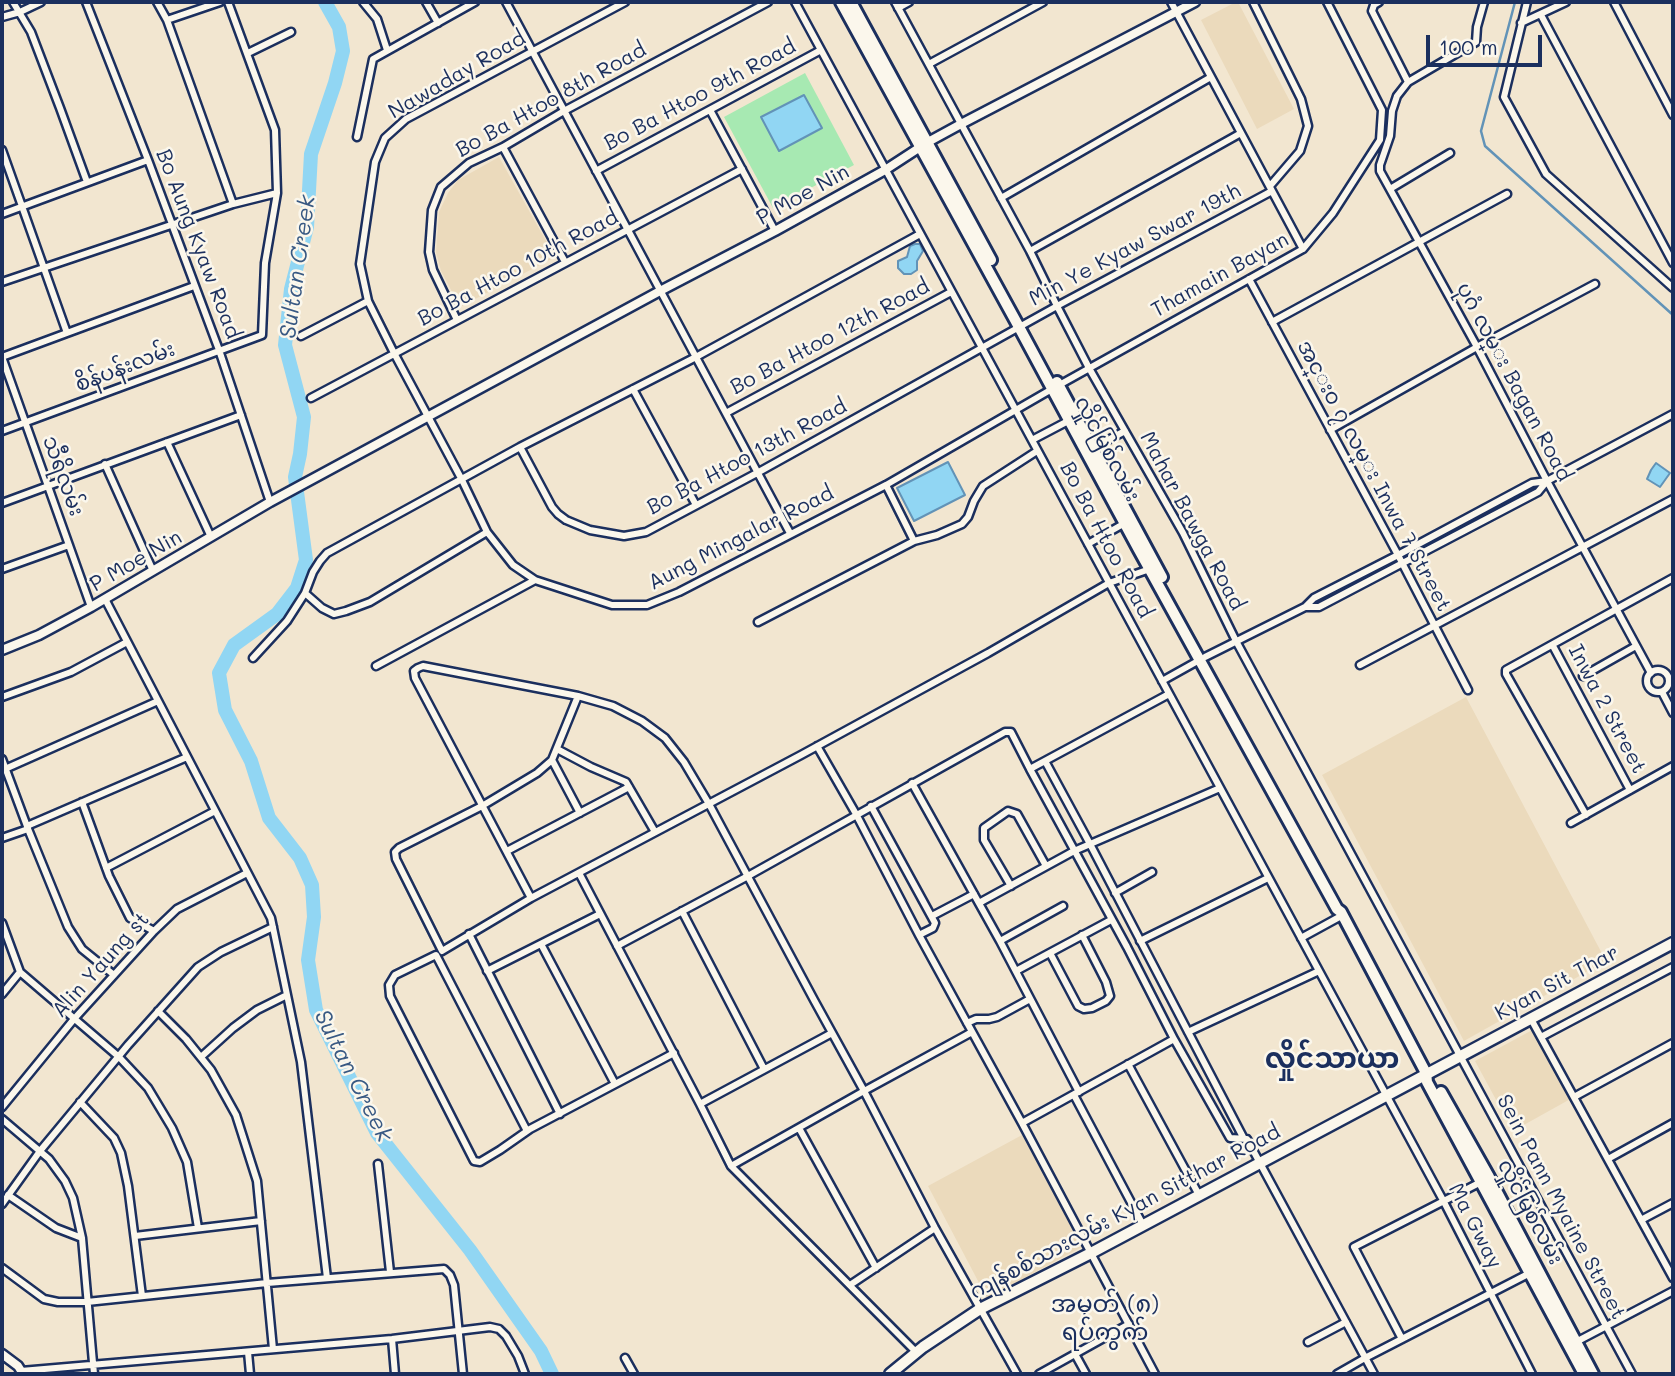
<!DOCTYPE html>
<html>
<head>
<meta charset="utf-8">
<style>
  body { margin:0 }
  #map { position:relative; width:1675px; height:1376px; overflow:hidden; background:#f2e6d0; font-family:Mali,sans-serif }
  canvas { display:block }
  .frame { position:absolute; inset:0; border:4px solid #1b2f5e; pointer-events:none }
  .scale { position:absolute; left:1426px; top:35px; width:116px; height:32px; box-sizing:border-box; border:4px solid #1b2f5e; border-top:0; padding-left:9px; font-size:21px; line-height:24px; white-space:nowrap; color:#1b2f5e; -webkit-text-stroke:5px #fbf7ec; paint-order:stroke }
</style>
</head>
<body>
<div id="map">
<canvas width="1675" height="1376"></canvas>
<div class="frame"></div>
<div class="scale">100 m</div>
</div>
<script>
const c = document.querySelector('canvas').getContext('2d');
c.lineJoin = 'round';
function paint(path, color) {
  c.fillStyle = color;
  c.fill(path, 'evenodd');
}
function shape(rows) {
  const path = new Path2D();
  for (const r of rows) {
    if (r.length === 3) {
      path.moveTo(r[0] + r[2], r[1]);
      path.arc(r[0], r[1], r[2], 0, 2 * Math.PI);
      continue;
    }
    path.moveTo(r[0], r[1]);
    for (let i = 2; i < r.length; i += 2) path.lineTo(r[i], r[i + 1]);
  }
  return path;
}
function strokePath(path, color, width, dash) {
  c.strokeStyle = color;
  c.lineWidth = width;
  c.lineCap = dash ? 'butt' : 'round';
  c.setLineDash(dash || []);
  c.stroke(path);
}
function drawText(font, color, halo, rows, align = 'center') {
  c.font = font + ' Mali,"Noto Sans Myanmar",sans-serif';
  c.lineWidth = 5;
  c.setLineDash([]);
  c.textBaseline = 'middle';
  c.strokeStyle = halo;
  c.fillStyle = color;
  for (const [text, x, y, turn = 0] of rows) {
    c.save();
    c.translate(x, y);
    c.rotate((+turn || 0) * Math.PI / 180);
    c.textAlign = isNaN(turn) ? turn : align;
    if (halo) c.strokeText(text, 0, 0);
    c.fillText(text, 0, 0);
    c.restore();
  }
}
const built = shape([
  [1236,2,1238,2,1294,109,1257,129,1201,20],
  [499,157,555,257,460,307,441,271,436,252,439,212,448,193,458,180],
  [1466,697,1606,961,1464,1041,1322,775],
  [1536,1028,1574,1097,1513,1131,1475,1061],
  [1022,1135,1082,1247,987,1298,928,1186]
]);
const green = shape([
  [805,73,854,165,773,208,724,117]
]);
const water = shape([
  [804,95,822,128,779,151,761,117,804,95],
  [915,244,920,244,923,251,917,261,917,270,911,274,904,274,898,268,898,261,907,257,910,246,915,244],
  [948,462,965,495,914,521,897,488,948,462],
  [1656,463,1670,473,1660,487,1647,479,1651,470,1656,463]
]);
const stream = shape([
  [1515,2,1481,131,1485,146,1673,315]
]);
const river = shape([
  [325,2,339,27,343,51,335,83,311,154,307,227,291,289,285,345,304,417,300,454,295,477,306,560,297,588,277,614,234,645,219,673,225,710,251,761,269,818,300,858,312,885,314,917,308,960,316,1010,377,1133,470,1250,541,1351,552,1374]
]);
const minor = shape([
  [13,2,31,32,60,108,87,182],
  [86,2,148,160,219,350,270,502],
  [157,2,167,20,233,204],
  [363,2,377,19,387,50],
  [426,2,438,23],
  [506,2,790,533],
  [625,2,406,119,385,138,375,162,360,264,368,301,394,353,462,480,487,532,513,565,535,580,612,605,647,605,679,592,886,485,1052,389,1303,249,1333,213,1380,140,1382,110,1327,2],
  [795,2,1444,1202,1532,1374],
  [895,2,1030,251,1057,306,1089,368,1183,533,1236,641,1632,1374],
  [1171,2,1303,249],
  [1253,2,1301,99,1308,126,1300,151,1270,186],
  [1379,2,1374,5,1372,11,1408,82],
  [1484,2,1477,27,1476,42,1408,82,1397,96,1392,111,1390,136,1380,165,1380,171,1477,347,1547,481,1651,673],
  [1527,2,1504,97,1546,174,1673,288],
  [1614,2,1673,115],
  [898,8,909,2],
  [1541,15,1673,263],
  [2,17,20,12,41,2],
  [167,20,220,2],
  [1521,23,1566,2],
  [248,53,291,32],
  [929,64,1043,2],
  [710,110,775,231],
  [357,137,373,59,475,2],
  [503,147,565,262],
  [2,150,67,333],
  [596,171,821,50],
  [1390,189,1450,153],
  [1001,198,1211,77],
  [2,214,148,160],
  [1030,251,1241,133],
  [1249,279,1398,555,1468,690],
  [2,282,233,204,277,193],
  [457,320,433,270,429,252,432,210,441,187,469,163,503,147,564,111,768,2],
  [1272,322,1507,194],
  [301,336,368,301],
  [2,357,91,607],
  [2,357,194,286],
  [633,389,696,505],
  [311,398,742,169],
  [726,413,951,292],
  [1330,430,1477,347,1595,284],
  [2,431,262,335,265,263,277,193,275,130,228,2],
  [1032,440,1070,420],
  [167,442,211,537],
  [520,447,552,507,558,514,566,520,590,530,624,536,646,532,757,473,1057,306,1272,191],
  [1093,448,1125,431],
  [105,464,153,571],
  [2,503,241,415],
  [914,541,937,535,962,524,968,517,974,501,983,486,1037,451],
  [1088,544,1125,523],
  [2,569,69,545],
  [305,593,322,608,334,614,346,611,370,602,487,532],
  [105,599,271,918,301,1062,327,1278],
  [1306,607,1319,607,1538,492,1547,481],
  [758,622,914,541,886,485],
  [1553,646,1630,790],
  [253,658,287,621,305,593,313,572,320,561,327,553,520,447,696,357,920,234],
  [1360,665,1673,499],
  [376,666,535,580],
  [1658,681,11],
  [1583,676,1636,646],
  [1162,681,1205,657,1305,607,1314,598,1398,555,1532,483,1547,481,1673,414],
  [1662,692,1673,713],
  [578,696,552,760,537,773,482,806,399,848,395,852,396,859,442,951,531,898,801,755,988,653,1109,583,1150,569],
  [2,697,71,672,127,642],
  [817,746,856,814,919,935,1022,1123,1155,1374],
  [557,749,591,767,626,782,655,832],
  [2,759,28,829,68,927,82,949,114,975],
  [552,760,580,813],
  [1045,761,1090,844,1243,1137],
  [5,769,158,701],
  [1030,769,1169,694],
  [912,783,1000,941,1079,1092],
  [82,802,109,876,130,918,154,931],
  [871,806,935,923,933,928,919,935],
  [1586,815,1506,674,1506,670,1673,578],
  [1571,823,1673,766],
  [27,826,187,757],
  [2,838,28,829],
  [507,851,629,787],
  [106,868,215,811],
  [579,873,700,1104,731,1166,916,1352],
  [1011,886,984,840,984,828,1008,811,1017,814,1046,866],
  [1115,893,1152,872],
  [531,898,415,678,414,671,418,668,423,666,578,696,613,706,642,721,665,738,684,762,709,804,814,1000,864,1091,935,1228,1017,1374],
  [979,903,1074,851,1220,788],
  [682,911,764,1069],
  [932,916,974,894],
  [2,923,20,972,119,1057,148,1088,172,1128,187,1162,198,1228],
  [469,934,560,1114],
  [1301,938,1343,915],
  [1000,941,1063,906],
  [1140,941,1268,878],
  [541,944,615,1084],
  [617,946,748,876,1005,732,1011,732,1030,769,1127,947,1174,1039,1230,1138,1247,1139,1374,1374],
  [1050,953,1078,1006,1084,1009,1092,1008,1106,1001,1110,996,1106,982,1082,935],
  [487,971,600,914],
  [1016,971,1111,920],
  [2,994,20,972],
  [158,1011,186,1039,211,1070,236,1115,257,1181,273,1349],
  [1531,1019,1673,1278],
  [967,1023,976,1019,989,1019,997,1017,1030,999],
  [1188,1032,1319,971],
  [1541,1037,1673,967],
  [201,1057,233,1028,257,1010,287,995],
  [1128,1064,1199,1195],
  [1074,1095,1143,1225],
  [1574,1097,1673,1043],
  [80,1102,114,1138,121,1153,128,1186,142,1296],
  [700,1104,832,1033],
  [2,1107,74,1019,154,931,177,909,247,873],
  [2,1119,49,1159,65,1181,73,1198,82,1238,94,1374],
  [1022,1123,1174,1039],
  [799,1128,876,1268],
  [527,1131,436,955,395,975,389,985,390,996,474,1161,480,1162,500,1150,530,1129,674,1053],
  [1608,1159,1673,1123],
  [378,1164,390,1272],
  [731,1166,864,1091,972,1032],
  [8,1195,56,1228,82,1238],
  [2,1204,40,1151,128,1045,198,967,221,952,273,927],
  [1641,1220,1673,1203],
  [135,1236,261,1221],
  [2,1268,44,1299,58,1302,87,1302,267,1283,444,1269,450,1275,454,1285,463,1374],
  [850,1285,935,1228],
  [392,1339,395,1374],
  [1402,1339,1354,1247,1481,1182],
  [1308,1342,1346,1322],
  [1574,1343,1673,1291],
  [248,1352,250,1374],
  [1075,1354,1086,1374],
  [625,1358,634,1374],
  [21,1371,392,1339,490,1327,499,1329,506,1336,518,1356,525,1374],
  [1039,1374,1129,1324],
  [1337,1374,1365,1358,1530,1273]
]);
const tertiary = shape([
  [2,650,39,635,91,607,270,502,660,291,775,231,885,170,928,142,961,124,1195,2],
  [2,1354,18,1366,23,1374]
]);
const secondary = shape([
  [890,1374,923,1347,980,1309,1091,1253,1673,943]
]);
const primary = shape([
  [841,2,1019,327,1139,550,1337,909,1341,912,1426,1073,1427,1082,1584,1374],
  [851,2,991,260],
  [1057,382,1162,577],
  [1441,1092,1489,1177,1593,1374]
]);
const streetNames = [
  ["Nawaday Road",457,75,-30],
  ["Bo Ba Htoo 9th Road",700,95,-28],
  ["Bo Ba Htoo 8th Road",551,100,-29],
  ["P Moe Nin",803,195,-29],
  ["Bo Aung Kyaw Road",198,244,69],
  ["Min Ye Kyaw Swar 19th",1135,245,-28],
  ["Bo Ba Htoo 10th Road",518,268,-28],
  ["Thamain Bayan",1220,275,-29],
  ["Bo Ba Htoo 12th Road",830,337,-28],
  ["စိန်ပန်းလမ်း",125,367,-21],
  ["ပုဂံ လမ္း Bagan Road",1514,382,62],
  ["လှိုင်မြစ်လမ်း",1107,449,62],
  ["Bo Ba Htoo 13th Road",747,457,-28],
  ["သီရိလမ်း",63,476,70],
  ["အင္းဝ ၇ လမ္း Inwa 7 Street",1374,476,62],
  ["Mahar Bawga Road",1192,521,62],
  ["Aung Mingalar Road",741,538,-27],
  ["Bo Ba Htoo Road",1106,540,62],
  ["P Moe Nin",136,561,-30],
  ["Inwa 2 Street",1607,709,62],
  ["Alin Yaung st",101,965,-48],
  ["Kyan Sit Thar",1557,983,-28],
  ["Sein Pann Myaine Street",1561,1207,62],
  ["ကျန်စစ်သားလမ်း Kyan Sitthar Road",1125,1212,-28],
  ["လှိုင်မြစ်လမ်း",1530,1212,62],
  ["Ma Gway",1475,1226,63]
];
const waterNames = [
  ["Sultan Creek",298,267,-82],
  ["Sultan Creek",353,1076,63]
];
const quarterNames = [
  ["အမှတ် (၈)",1105,1305],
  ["ရပ်ကွက်",1105,1333]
];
const districtNames = [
  ["လှိုင်သာယာ",1332,1059]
];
paint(built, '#ebdabc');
paint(green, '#a7e9b2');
paint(water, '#91d6f3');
strokePath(water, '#6293b7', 2);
strokePath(stream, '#6293b7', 2.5);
strokePath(river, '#91d6f3', 14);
strokePath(minor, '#1b2f5e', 11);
strokePath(tertiary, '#1b2f5e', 13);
strokePath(secondary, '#1b2f5e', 15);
strokePath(primary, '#1b2f5e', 16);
strokePath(minor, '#fbf7ec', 6);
strokePath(tertiary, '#fbf7ec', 8);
strokePath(secondary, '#fbf7ec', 10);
strokePath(primary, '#fbf7ec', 10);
drawText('21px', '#1b2f5e', '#fbf7ec', streetNames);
drawText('italic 23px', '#385983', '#fbf7ec', waterNames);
drawText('24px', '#1b2f5e', '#fbf7ec', quarterNames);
drawText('bold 28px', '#1b2f5e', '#fbf7ec', districtNames);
</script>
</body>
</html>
